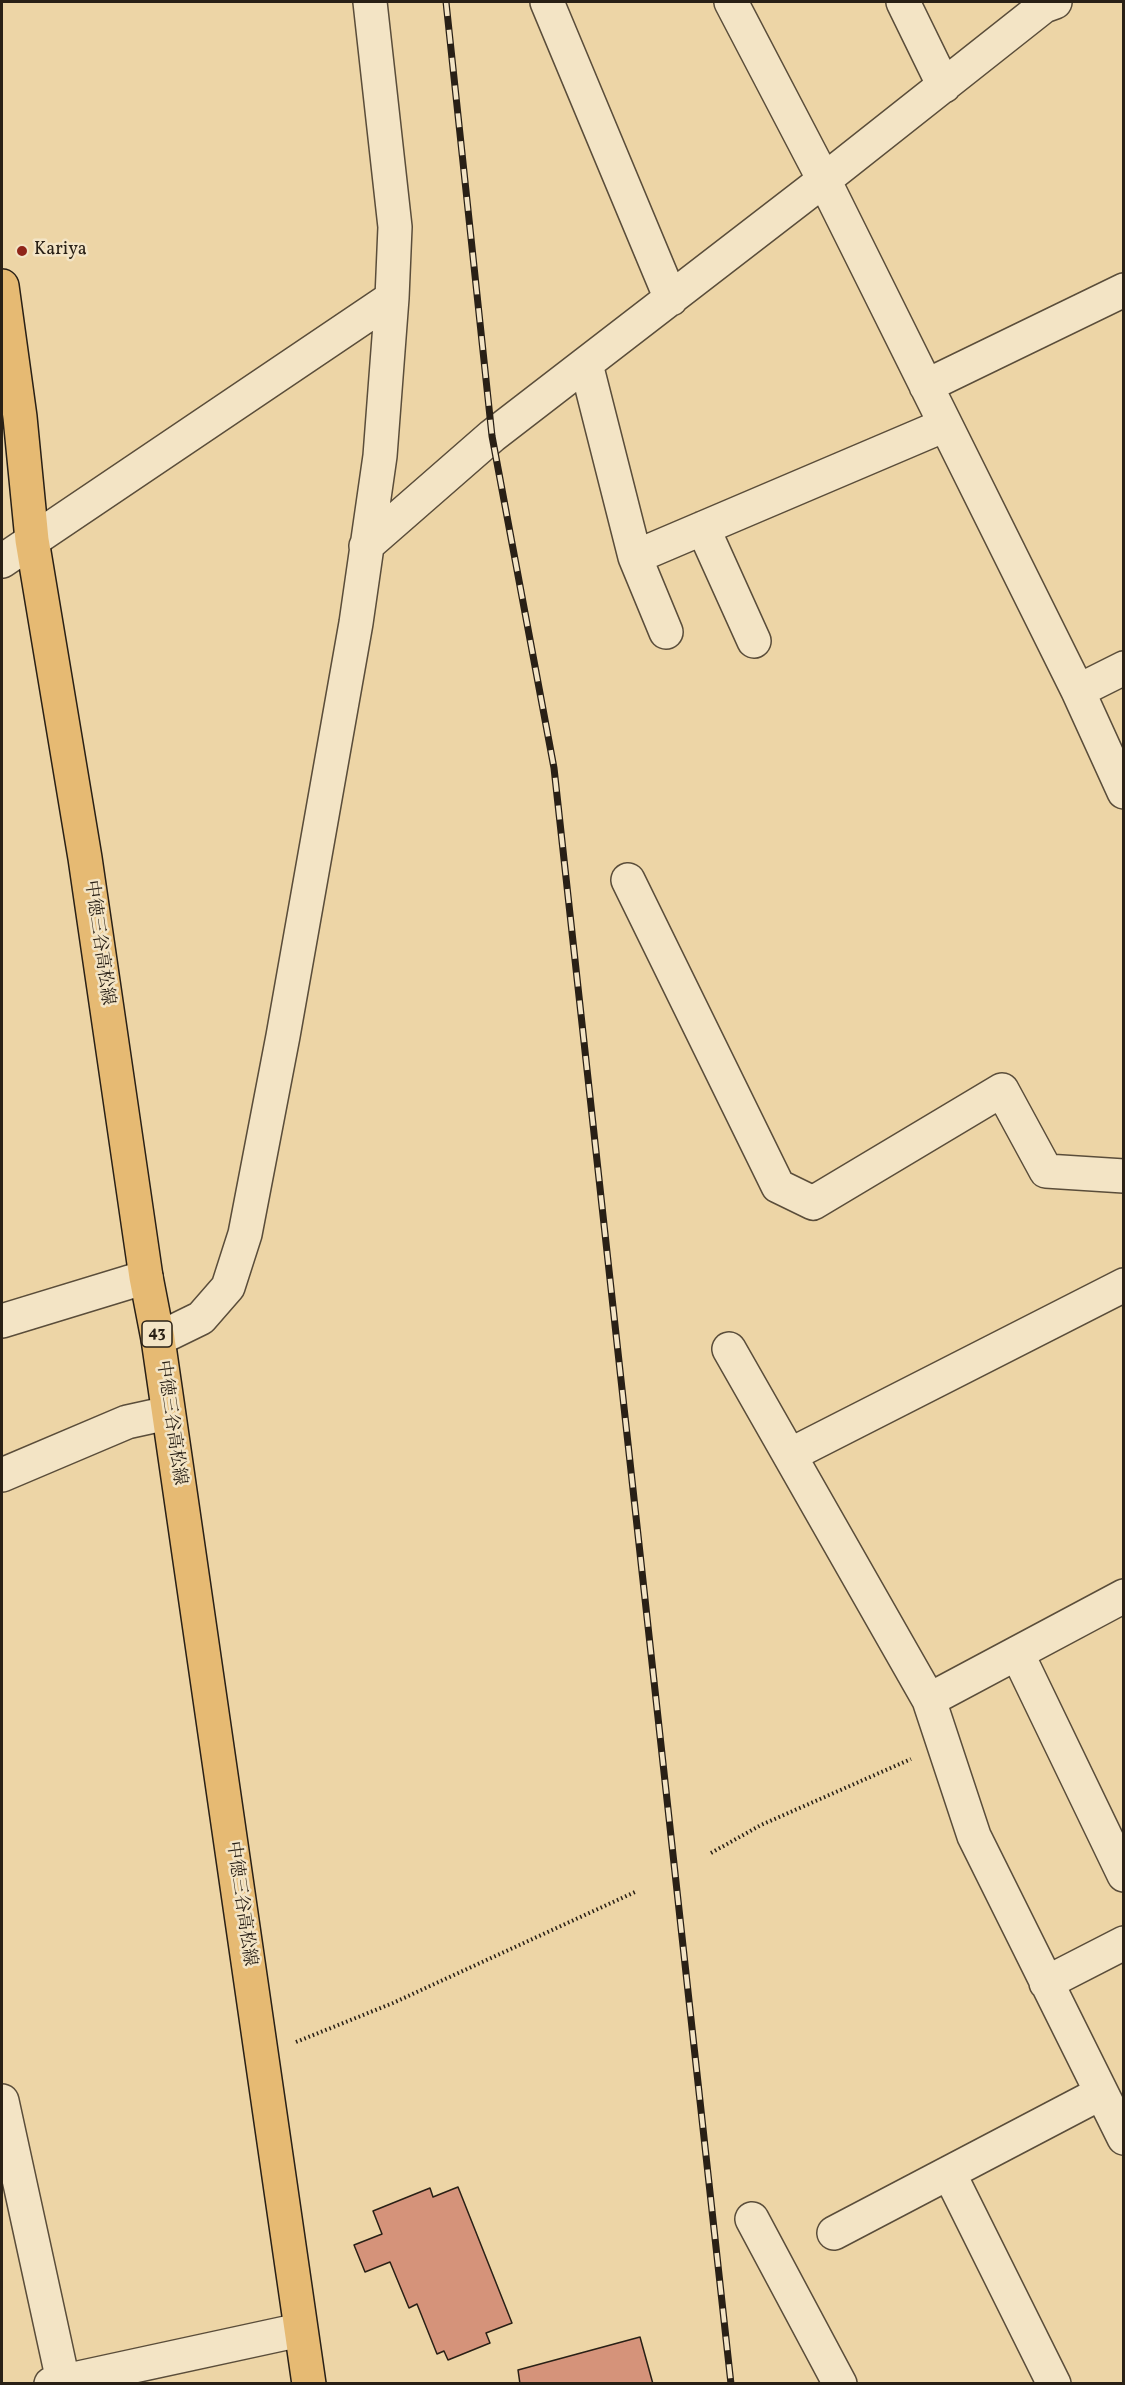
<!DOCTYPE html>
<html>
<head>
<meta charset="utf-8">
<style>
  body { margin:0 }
  #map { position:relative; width:1125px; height:2385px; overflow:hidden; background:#edd5a6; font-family:Vollkorn,serif }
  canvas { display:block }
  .frame { position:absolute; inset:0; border:3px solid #292016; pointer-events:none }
</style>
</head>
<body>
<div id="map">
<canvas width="1125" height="2385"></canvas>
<div class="frame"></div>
</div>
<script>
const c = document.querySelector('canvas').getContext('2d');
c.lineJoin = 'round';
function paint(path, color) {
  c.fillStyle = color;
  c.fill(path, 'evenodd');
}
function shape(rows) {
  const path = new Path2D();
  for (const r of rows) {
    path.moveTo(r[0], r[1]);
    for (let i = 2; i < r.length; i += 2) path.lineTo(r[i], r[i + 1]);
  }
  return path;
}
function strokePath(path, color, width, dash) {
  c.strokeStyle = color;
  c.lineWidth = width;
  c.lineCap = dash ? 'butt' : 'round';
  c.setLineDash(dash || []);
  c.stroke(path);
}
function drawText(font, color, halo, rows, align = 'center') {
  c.font = font + ' Vollkorn,"Noto Serif JP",serif';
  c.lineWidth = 5;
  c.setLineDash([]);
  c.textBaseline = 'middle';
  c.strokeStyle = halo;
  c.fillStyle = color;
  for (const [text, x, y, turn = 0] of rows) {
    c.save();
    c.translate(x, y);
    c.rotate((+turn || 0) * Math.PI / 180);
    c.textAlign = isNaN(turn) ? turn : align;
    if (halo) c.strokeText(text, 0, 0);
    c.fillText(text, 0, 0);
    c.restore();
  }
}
const building = shape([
  [458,2187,512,2323,486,2333,490,2343,448,2360,444,2351,437,2354,417,2304,409,2308,390,2262,365,2272,354,2245,382,2234,373,2211,430,2188,433,2197,458,2187],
  [640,2337,653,2384,520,2384,518,2370,640,2337]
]);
const path = shape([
  [711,1853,761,1825,911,1759],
  [296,2042,393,2003,635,1892]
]);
const minor = shape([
  [547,2,671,299],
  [731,2,824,180,1078,691,1124,792],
  [903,2,944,86],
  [586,364,635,557,945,425],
  [926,386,1124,290],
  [703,528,754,641],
  [366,546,492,436,824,180,1044,6,1055,2],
  [635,557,666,632],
  [2,561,392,298],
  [1078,691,1124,668],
  [628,880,778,1186,813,1203,1002,1090,1046,1171,1124,1176],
  [2,1321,146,1277],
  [158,1339,201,1318,228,1287,245,1234,283,1036,356,623,380,456,392,298,395,227,370,2],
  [729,1349,929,1700,974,1836,1124,2138],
  [790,1455,1124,1285],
  [2,1475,127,1422,168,1413],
  [1017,1653,1124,1875],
  [929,1700,1124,1596],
  [1046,1983,1124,1943],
  [2,2101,63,2381],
  [949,2173,1054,2384],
  [752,2219,840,2384],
  [834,2233,1101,2093],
  [51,2384,300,2330]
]);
const major = shape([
  [2,286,20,417,32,540,85,858,146,1277,158,1339,309,2384]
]);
const rail = shape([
  [446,2,492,436,554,768,731,2384]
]);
const markers = [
  [22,251,6,"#8f2418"]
];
const shields = [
  [157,1334,30]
];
const shieldNames = [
  ["43",157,1334]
];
const poiNames = [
  ["Kariya",34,251]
];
const streetNames = [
  ["中徳三谷高松線",98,943,82],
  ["中徳三谷高松線",170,1423,82],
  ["中徳三谷高松線",240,1904,82]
];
paint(building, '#d5937a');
strokePath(building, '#292016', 1.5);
strokePath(minor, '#5a4d3a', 36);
strokePath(major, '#292016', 36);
strokePath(path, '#292016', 4, [1.5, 3]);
strokePath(minor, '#f3e4c5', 33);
strokePath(major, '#e6ba73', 33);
strokePath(rail, '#292016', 7);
strokePath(rail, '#f3e4c5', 4.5, [14]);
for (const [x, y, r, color] of markers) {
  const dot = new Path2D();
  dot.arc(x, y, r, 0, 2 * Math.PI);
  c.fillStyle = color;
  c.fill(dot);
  strokePath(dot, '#f3e4c5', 2);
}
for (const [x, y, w] of shields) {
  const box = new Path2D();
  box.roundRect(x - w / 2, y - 13, w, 26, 4.5);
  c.fillStyle = '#f3e4c5';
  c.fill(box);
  strokePath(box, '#292016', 1.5);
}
drawText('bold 16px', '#292016', null, shieldNames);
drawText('18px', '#292016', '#f3e4c5', poiNames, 'left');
drawText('18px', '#292016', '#f3e4c5', streetNames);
</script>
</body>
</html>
